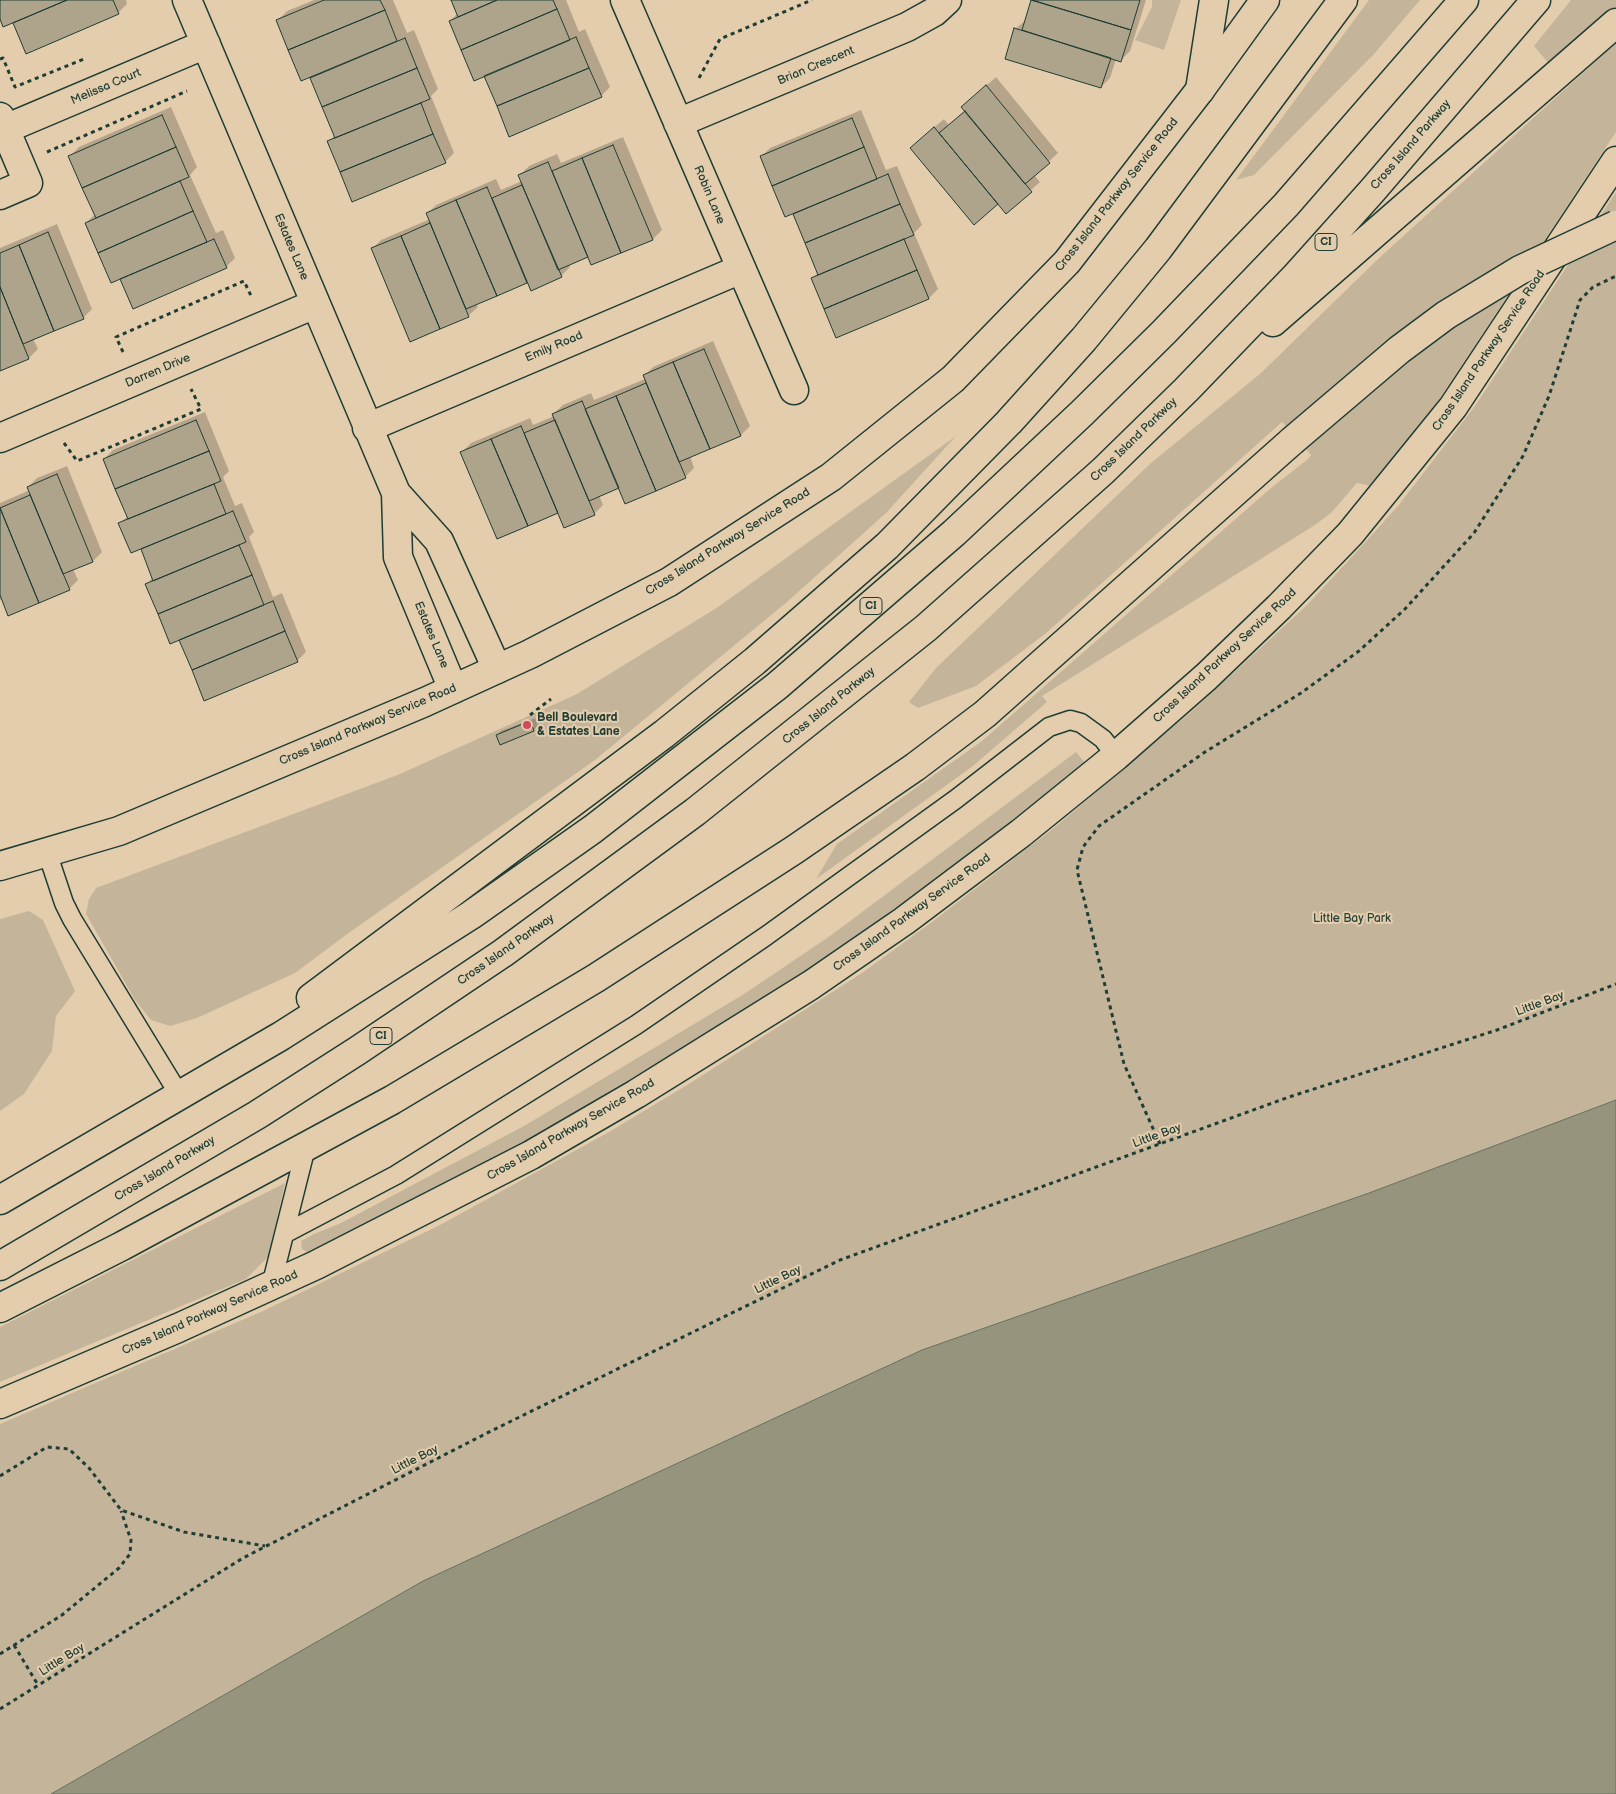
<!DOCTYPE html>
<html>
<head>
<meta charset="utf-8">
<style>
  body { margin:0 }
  canvas { display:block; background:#e4cdad }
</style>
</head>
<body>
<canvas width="1616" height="1794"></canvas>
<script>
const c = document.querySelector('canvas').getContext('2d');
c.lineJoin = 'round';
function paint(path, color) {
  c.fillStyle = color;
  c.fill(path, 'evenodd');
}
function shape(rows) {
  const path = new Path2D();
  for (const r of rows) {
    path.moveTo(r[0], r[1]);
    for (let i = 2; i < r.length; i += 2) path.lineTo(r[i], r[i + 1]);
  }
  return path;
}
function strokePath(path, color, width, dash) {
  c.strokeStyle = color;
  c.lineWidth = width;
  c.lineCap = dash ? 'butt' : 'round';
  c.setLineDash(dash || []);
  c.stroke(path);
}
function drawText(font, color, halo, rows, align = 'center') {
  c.font = font + ' "Balsamiq Sans",sans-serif';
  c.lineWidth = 4;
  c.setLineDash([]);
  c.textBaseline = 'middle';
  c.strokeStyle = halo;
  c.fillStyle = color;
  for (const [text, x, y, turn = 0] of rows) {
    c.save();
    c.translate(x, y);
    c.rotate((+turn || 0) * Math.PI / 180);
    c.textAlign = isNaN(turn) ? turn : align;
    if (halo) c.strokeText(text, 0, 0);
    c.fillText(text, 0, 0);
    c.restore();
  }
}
const green = shape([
  [1152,0,1181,0,1164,50,1135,40,1152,7],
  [1369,0,1420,0,1374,54,1254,175,1236,180],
  [1571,0,1616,0,1616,7,1550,65,1534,46],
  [1616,43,1616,132,1432,410,1371,486,1357,483,1331,513,1315,525,1042,696,1047,702,973,766,816,879,837,844,982,741,1271,488,1308,459,1311,455,1282,422,1045,634,976,686,918,708,909,702,936,668,1151,463,1261,373,1378,259],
  [1616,192,1616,1100,1369,1193,423,1581,51,1794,0,1794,0,1424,263,1311,440,1225,609,1132,692,1082,862,973,932,922,1055,827,1191,712,1306,606,1349,560,1398,506,1475,406],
  [956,436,886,513,787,602,595,760,350,932,295,973,197,1018,170,1026,151,1020,135,1000,86,914,89,899,96,888,400,774,577,694,718,607],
  [1076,752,1085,763,1030,807,839,950,750,1007,533,1137,308,1253,302,1249,301,1241,314,1234,341,1223,524,1126,744,994,830,936],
  [29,911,43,920,75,991,56,1016,52,1051,24,1094,0,1111,0,919],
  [285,1183,268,1257,246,1279,0,1382,0,1327]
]);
const water = shape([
  [1616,1100,1616,1794,51,1794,423,1581,922,1350,1369,1193,1616,1100]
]);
const shadow = shape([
  [0,0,126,0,127,4,118,13,26,52,13,21,0,16],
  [314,0,393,0,407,33,414,30,438,89,431,96,454,153,445,162,328,142,335,135,323,106,310,76,278,20,287,11],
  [452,0,566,0,579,32,585,29,610,87,601,96,484,75,450,21,458,13],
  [1032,0,1146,0,1130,51,1121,60,1116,59,1110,78,1101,87,1015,29,1026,20],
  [996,77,1058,153,1034,175,1040,182,1006,212,998,203,921,139,944,119,949,125,966,110,972,98],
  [171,107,197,167,190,175,216,233,223,230,235,258,226,267,120,277,86,223,95,214,70,156,79,147],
  [861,110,886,170,897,166,922,225,914,233,938,289,929,298,812,278,819,272,793,212,761,157,770,148],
  [623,137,662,230,653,239,592,264,589,256,569,264,570,267,561,276,528,282,476,303,478,307,468,316,411,340,372,249,381,240,430,219,427,214,436,205,496,179,501,190,522,181,520,175,529,166,557,154,561,163],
  [57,224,92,309,83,318,33,339,38,349,29,358,0,370,0,248],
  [713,341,750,426,741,435,690,456,694,468,685,477,619,486,599,495,603,505,594,514,558,512,462,452,471,443,530,418,533,425,554,416,553,414,563,405,591,393,594,400,645,379,644,376,653,367],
  [205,412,229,471,223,477,235,506,242,503,254,532,249,537,273,597,282,593,306,652,297,661,180,639,147,584,153,577,141,547,120,523,128,516,104,459,113,450],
  [67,466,102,552,93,561,73,569,78,580,69,589,0,600,0,503,30,490,28,487,37,478],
  [535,718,538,726,533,730,497,736,501,731]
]);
const building = shape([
  [0,0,67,0,3,27,0,19,0,0],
  [67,0,113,0,119,14,26,54,13,23,67,0],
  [324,0,380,0,385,10,288,50,276,20,324,0],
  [451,0,497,0,458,17,451,0],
  [497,0,553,0,557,9,461,50,449,21,497,0],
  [1031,0,1131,30,1121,62,1022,30,1031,0],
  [1032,0,1140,0,1131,30,1032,0],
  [557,9,570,40,474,81,461,50,557,9],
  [385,10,397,41,301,81,288,50,385,10],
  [1014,28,1111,58,1101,88,1005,59,1014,28],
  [576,37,589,68,497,106,484,76,576,37],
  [405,38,417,68,322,107,310,78,405,38],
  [417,68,430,99,335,138,322,107,417,68],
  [589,68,602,97,509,137,497,106,589,68],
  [986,85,1050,163,1025,184,961,107,986,85],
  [421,103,433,134,340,172,327,141,421,103],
  [965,111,1032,192,1006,214,939,133,965,111],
  [162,115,176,147,82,188,68,156,162,115],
  [852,118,864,147,772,186,760,156,852,118],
  [934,127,998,204,974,225,910,148,934,127],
  [433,134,446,163,352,202,340,172,433,134],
  [613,145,653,240,621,253,582,158,613,145],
  [176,147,189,177,96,218,82,188,176,147],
  [864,147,877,179,785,217,772,186,864,147],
  [582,158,621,253,591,265,552,171,582,158],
  [548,162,588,257,558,270,518,175,548,162],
  [888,174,900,204,805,243,793,214,888,174],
  [180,181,193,211,98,253,85,223,180,181],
  [522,185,562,277,531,291,492,198,522,185],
  [487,187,527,283,497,296,456,200,487,187],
  [456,200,497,296,466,309,426,213,456,200],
  [900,204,914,235,818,275,805,243,900,204],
  [193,211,207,242,111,283,98,253,193,211],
  [430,223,469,317,440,329,401,236,430,223],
  [48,232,84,319,54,331,19,245,48,232],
  [401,236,440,329,410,342,371,248,401,236],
  [214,239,227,268,133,309,120,279,214,239],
  [904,239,917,270,824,309,811,278,904,239],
  [19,245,54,331,23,344,0,287,0,253,19,245],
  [917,270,929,299,836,338,824,309,917,270],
  [0,287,29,359,0,371,0,287],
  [704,349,741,436,710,449,673,362,704,349],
  [673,362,710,449,679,462,643,375,673,362],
  [646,383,686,478,656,491,616,396,646,383],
  [616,396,656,491,625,504,585,409,616,396],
  [582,401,619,488,589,501,552,414,582,401],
  [196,420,209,451,115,489,103,459,196,420],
  [555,420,595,515,564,528,524,433,555,420],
  [521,426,558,513,528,526,491,439,521,426],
  [491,439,528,526,497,539,460,452,491,439],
  [209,451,221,481,128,519,115,489,209,451],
  [57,474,93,562,63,574,27,487,57,474],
  [214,484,226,514,131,553,118,523,214,484],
  [30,495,70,590,39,603,0,508,30,495],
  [0,508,39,603,8,616,0,595,0,508],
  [233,511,246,542,153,581,141,549,233,511],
  [239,545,252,575,158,614,145,584,239,545],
  [252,575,264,605,170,644,158,614,252,575],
  [273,601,285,631,192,670,179,640,273,601],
  [285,631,298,662,204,701,192,670,285,631],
  [530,721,534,731,500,745,496,735,530,721]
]);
const path = shape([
  [0,59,3,58,15,87,84,59],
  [699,78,720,39,812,0],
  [47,152,187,91],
  [123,352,116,337,244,281,252,298],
  [64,443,77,461,201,409,191,389],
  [530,715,551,699],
  [1160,1144,1124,1064,1077,870,1083,847,1099,826,1205,752,1301,693,1359,651,1405,609,1474,533,1523,456,1549,396,1580,300,1593,287,1616,276],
  [0,1476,47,1447,69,1449,89,1468,121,1510,184,1532,265,1546],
  [14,1645,38,1685],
  [0,1654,62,1615,119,1568,130,1554,131,1540,121,1511],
  [0,1709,243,1558,491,1431,840,1260,1289,1097,1497,1030,1616,984]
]);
const lane = shape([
  [47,852,64,903,72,919,180,1096],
  [284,1234,396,1175,636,1025,766,936,956,799,1049,727,1070,720,1081,723,1103,739,1116,756],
  [271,1286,306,1147]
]);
const street = shape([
  [187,0,396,493,439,541,497,669],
  [625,0,794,390],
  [0,117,28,183,0,195],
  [678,123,907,27,934,12,947,0],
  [5,129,206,44],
  [367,428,741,269],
  [0,438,315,304],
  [396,493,398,557,453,689]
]);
const secondary = shape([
  [0,866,119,831,425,702,530,654,669,582,831,477,953,379,1067,262,1200,90,1265,0],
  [0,1404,178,1328,316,1265,531,1155,636,1094,811,985,904,921,1021,833,1116,756,1206,677,1279,607,1350,534,1453,407,1616,161]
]);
const highway = shape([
  [1200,90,1214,0],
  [1273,322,1616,23],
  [311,998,664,734,755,661,887,546,1009,422,1084,339,1158,249,1343,0],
  [0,1200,281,1036,471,915,593,829,777,686,954,533,1082,413,1164,332,1286,205,1464,0],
  [0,1266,257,1115,357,1051,503,953,695,812,926,628,1103,471,1186,390,1295,277,1372,191,1536,0],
  [0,1308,122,1246,392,1100,596,978,794,850,915,767,985,714,1292,441]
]);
const highwayBridge = shape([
  [1292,441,1399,350,1446,315,1520,270,1616,225]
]);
const markers = [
  [527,725,5,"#d1495b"]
];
const shields = [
  [1326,242,22],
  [871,606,22],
  [381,1036,22]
];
const shieldNames = [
  ["CI",1326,242],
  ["CI",871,606],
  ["CI",381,1036]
];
const streetNames = [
  ["Brian Crescent",816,66,-23],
  ["Melissa Court",106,87,-23],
  ["Cross Island Parkway",1411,145,-49],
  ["Robin Lane",709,195,67],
  ["Cross Island Parkway Service Road",1117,195,-52],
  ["Estates Lane",291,247,67],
  ["Emily Road",554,347,-23],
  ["Cross Island Parkway Service Road",1489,351,-56],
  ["Darren Drive",158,371,-23],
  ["Cross Island Parkway",1134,440,-44],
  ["Cross Island Parkway Service Road",728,542,-32],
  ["Estates Lane",431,635,67],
  ["Cross Island Parkway Service Road",1225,656,-43],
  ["Cross Island Parkway",829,706,-39],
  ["Cross Island Parkway Service Road",368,725,-23],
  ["Cross Island Parkway Service Road",912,913,-36],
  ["Cross Island Parkway",506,950,-35],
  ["Little Bay",1540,1004,-21],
  ["Cross Island Parkway Service Road",571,1130,-30],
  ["Little Bay",1157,1136,-20],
  ["Cross Island Parkway",165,1169,-31],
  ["Little Bay",778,1280,-26],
  ["Cross Island Parkway Service Road",210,1313,-24],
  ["Little Bay",415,1460,-27],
  ["Little Bay",62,1660,-32]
];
const poiNames = [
  ["Bell Boulevard",537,718],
  ["& Estates Lane",537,732]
];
const parkNames = [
  ["Little Bay Park",1352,919]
];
paint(green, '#c4b59a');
paint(water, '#96947d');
strokePath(water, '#667160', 1);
paint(shadow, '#0003');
paint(building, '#aea48b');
strokePath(building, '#1f3d34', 1);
strokePath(lane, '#1f3d34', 21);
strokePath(street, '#1f3d34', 31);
strokePath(secondary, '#1f3d34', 31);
strokePath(highway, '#1f3d34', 31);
strokePath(path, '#1f3d34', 3, [4, 4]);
strokePath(lane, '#e4cdad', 18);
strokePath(street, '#e4cdad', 28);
strokePath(secondary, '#e4cdad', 28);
strokePath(highway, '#e4cdad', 28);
strokePath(highwayBridge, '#1f3d34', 31, []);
strokePath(highwayBridge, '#e4cdad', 28);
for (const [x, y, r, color] of markers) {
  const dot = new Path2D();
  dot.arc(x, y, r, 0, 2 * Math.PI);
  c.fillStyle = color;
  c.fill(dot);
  strokePath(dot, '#e4cdad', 2);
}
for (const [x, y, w] of shields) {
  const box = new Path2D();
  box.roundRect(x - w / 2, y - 8.5, w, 17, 4);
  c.fillStyle = '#e4cdad';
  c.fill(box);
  strokePath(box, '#1f3d34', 1);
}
drawText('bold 11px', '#1f3d34', null, shieldNames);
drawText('12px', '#1f3d34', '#e4cdad', streetNames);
drawText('bold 12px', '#1f3d34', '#e4cdad', poiNames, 'left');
drawText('12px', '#274339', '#e4cdad', parkNames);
</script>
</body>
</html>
